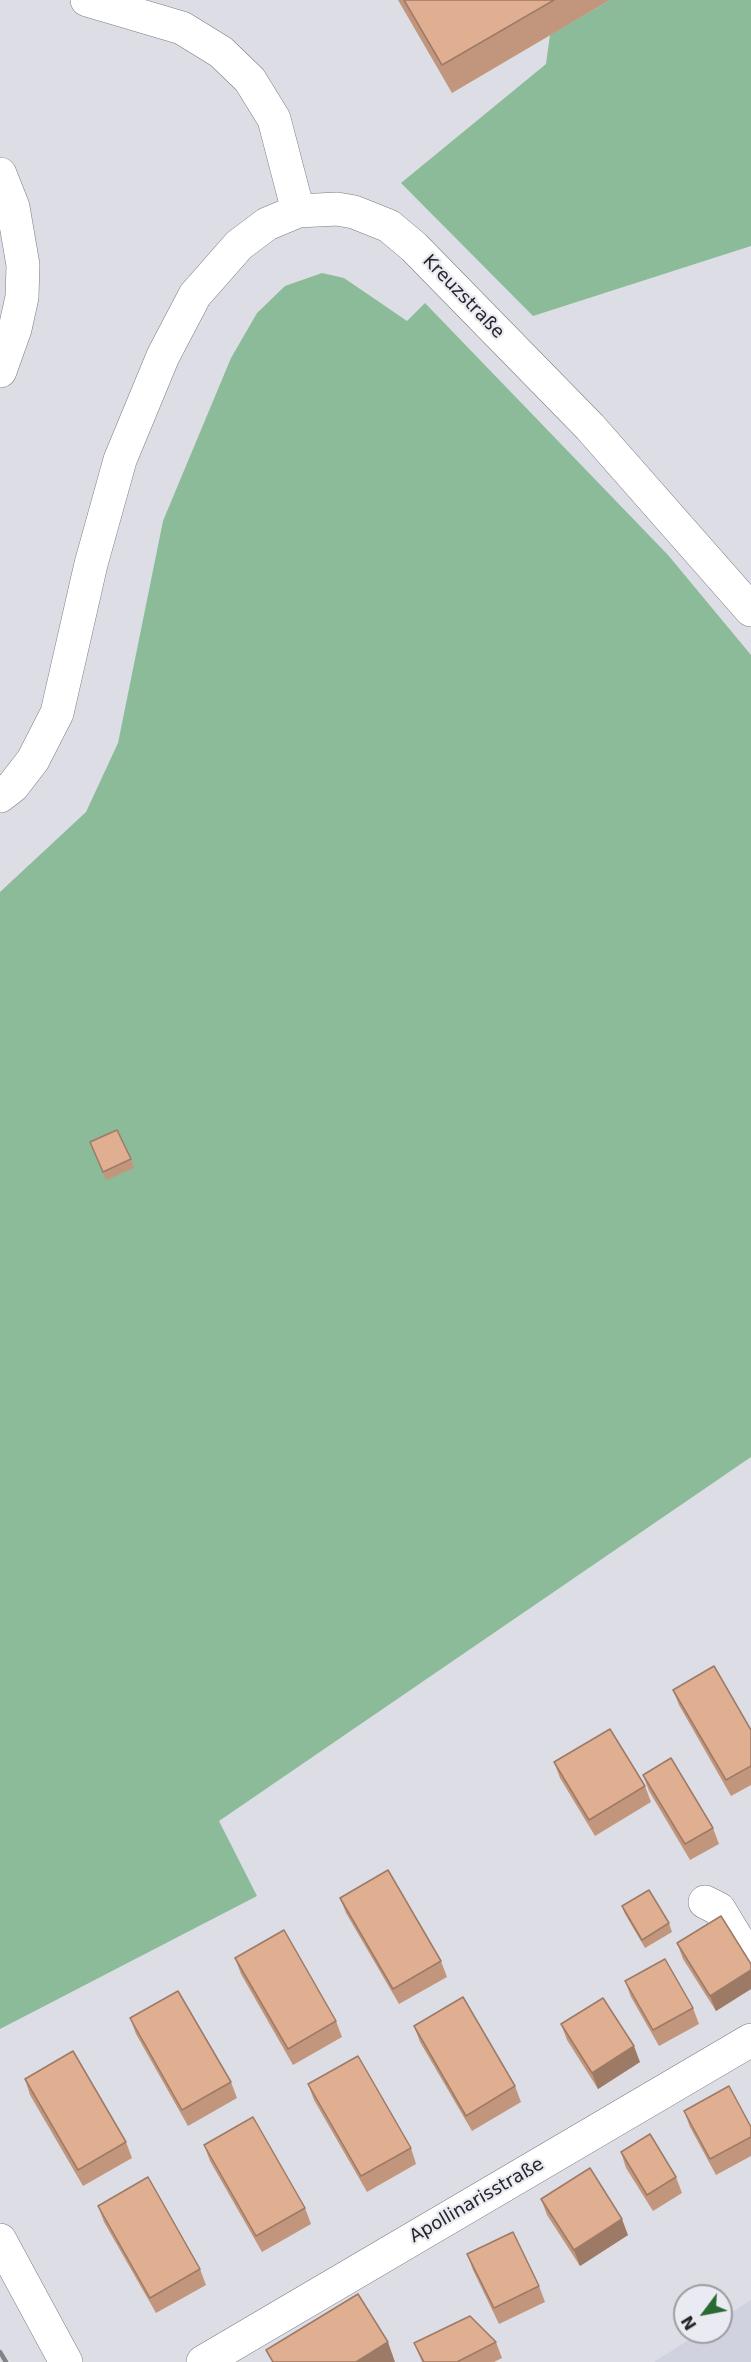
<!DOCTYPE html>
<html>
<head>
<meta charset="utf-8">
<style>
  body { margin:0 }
  #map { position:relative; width:751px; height:2362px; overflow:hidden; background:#dddee5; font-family:"DejaVu Sans",sans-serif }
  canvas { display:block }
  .north { position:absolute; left:673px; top:2284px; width:60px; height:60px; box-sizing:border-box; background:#eaebf2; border:2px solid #9c9ca2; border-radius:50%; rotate:238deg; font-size:16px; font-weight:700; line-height:24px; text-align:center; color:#262629 }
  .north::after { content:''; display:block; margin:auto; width:21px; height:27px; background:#296a34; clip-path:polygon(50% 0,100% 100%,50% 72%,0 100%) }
</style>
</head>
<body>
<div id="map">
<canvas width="751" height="2362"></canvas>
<div class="north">N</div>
</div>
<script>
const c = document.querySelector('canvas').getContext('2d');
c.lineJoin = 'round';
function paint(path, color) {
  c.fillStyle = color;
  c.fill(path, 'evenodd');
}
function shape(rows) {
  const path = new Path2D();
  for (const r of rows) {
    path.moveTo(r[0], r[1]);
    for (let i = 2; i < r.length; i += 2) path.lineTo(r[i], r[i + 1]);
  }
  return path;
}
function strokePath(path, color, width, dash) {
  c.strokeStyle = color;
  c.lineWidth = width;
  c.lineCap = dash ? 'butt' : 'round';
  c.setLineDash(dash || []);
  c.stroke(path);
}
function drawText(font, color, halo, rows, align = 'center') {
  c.font = font + ' "DejaVu Sans",sans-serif';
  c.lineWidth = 4.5;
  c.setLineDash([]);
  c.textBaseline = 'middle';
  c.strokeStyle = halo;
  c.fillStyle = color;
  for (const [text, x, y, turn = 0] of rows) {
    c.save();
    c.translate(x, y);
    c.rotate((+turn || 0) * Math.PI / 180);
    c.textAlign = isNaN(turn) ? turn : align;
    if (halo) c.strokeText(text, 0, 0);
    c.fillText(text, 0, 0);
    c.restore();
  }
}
const built = shape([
  [751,2300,751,2362,654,2362,701,2332,721,2332,721,2319]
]);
const green = shape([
  [610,0,751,0,751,246,533,316,401,183,546,64,550,35],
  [322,273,344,278,407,321,425,303,668,555,751,655,751,1457,219,1821,257,1896,0,2029,0,892,86,812,118,743,163,521,231,358,257,313,285,286]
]);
const minor = shape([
  [87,0,182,28,221,52,250,80,274,119,298,211],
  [0,796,13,786,33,760,57,713,91,564,120,460,163,356,195,295,239,245,267,224,298,211,337,209,354,212,389,226,414,247,590,427,751,610],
  [705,1902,719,1909,751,1962],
  [0,2240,66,2362],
  [203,2362,751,2040]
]);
const highway = shape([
  [0,174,13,207,23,265,22,297,15,329,0,371]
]);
const rail = shape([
  [0,2352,6,2362]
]);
const wall = shape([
  [398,0,610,0,452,93],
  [90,1142,131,1159,134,1168,106,1180],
  [673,1690,751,1730,751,1785,731,1796,679,1705],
  [554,1762,645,1786,651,1802,595,1836,560,1778],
  [643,1775,713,1828,719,1844,690,1860,649,1791],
  [340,1898,441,1961,447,1977,399,2004,346,1913],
  [622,1906,669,1923,672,1932,645,1948,625,1914],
  [677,1943,751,1964,751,1989,716,2011,683,1959],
  [235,1958,336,2021,342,2037,293,2065,241,1974],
  [625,1981,693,2008,699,2024,659,2046,631,1997],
  [130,2018,231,2082,237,2098,188,2126,136,2034],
  [561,2024,640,2062,598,2089,567,2040],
  [414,2026,515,2086,521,2102,472,2131,420,2042],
  [25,2079,126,2142,132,2158,83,2186,30,2095],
  [308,2084,411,2148,416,2164,367,2192,314,2100],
  [684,2111,751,2127,751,2156,716,2175,690,2127],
  [204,2145,305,2208,311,2224,262,2252,210,2161],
  [621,2152,676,2177,682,2193,653,2211,626,2168],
  [541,2199,628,2235,580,2266,547,2215],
  [98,2206,200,2269,206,2285,156,2313,104,2222],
  [467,2254,539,2286,545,2302,499,2324,473,2270],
  [496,2342,502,2358,494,2362,422,2362,414,2343]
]);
const shadedWall = shape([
  [751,1970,751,1989,716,2011,710,1996],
  [634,2046,640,2062,598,2089,592,2073],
  [622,2219,628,2235,580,2266,574,2250],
  [388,2342,395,2362,356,2362]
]);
const building = shape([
  [404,0,554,0,442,65,404,0],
  [117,1130,131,1159,103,1172,90,1142,117,1130],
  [714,1666,751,1730,751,1766,726,1780,673,1690,714,1666],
  [610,1729,645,1786,589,1820,554,1762,610,1729],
  [671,1758,713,1828,685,1844,643,1775,671,1758],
  [388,1870,441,1961,393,1989,340,1898,388,1870],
  [649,1890,669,1923,642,1940,622,1906,649,1890],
  [721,1916,751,1964,751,1970,710,1996,677,1943,721,1916],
  [284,1930,336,2021,288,2049,235,1958,284,1930],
  [665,1959,693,2008,653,2030,625,1981,665,1959],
  [178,1991,231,2082,182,2110,130,2018,178,1991],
  [463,1997,515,2086,466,2116,414,2026,463,1997],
  [603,1998,634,2046,592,2073,561,2024,603,1998],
  [73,2051,126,2142,78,2170,25,2079,73,2051],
  [358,2056,411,2148,361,2176,308,2084,358,2056],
  [729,2086,751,2127,751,2137,710,2159,684,2111,729,2086],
  [253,2117,305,2208,256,2236,204,2145,253,2117],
  [650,2134,676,2177,647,2195,621,2152,650,2134],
  [590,2168,622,2219,574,2250,541,2199,590,2168],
  [148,2177,200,2269,150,2298,98,2206,148,2177],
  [513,2232,539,2286,494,2308,467,2254,513,2232],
  [358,2294,388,2342,356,2362,273,2362,266,2350,358,2294],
  [470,2316,496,2342,457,2362,424,2362,414,2343,470,2316]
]);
const streetNames = [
  ["Kreuzstraße",463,297,46],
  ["Apollinarisstraße",477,2201,-30]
];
paint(built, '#d0d2e0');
paint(green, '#8bbb99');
strokePath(minor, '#7a7b81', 34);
strokePath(highway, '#7a7b81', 34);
strokePath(minor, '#fff', 33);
strokePath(highway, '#fff', 33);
strokePath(rail, '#828388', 4.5);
paint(wall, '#c1967d');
paint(shadedWall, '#9d7a66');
paint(building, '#e0ae91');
strokePath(building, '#9d7a66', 1.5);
drawText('18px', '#262629', '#eaebf2', streetNames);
</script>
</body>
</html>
